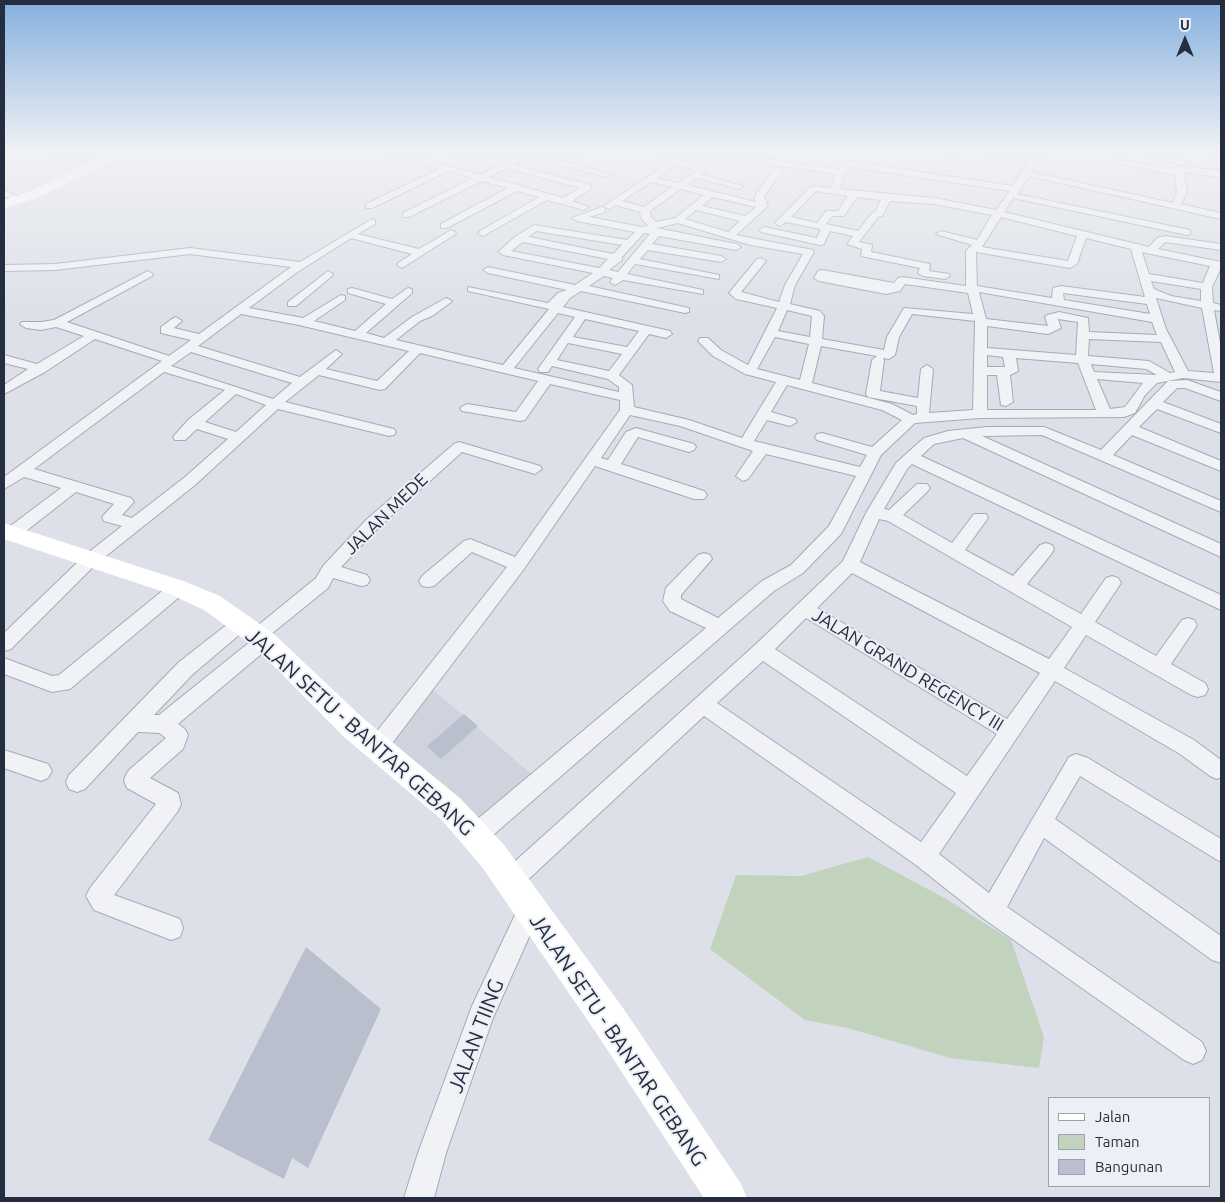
<!DOCTYPE html>
<html>
<head>
<meta charset="utf-8">
<style>
  body { margin:0 }
  #map { position:relative; width:1225px; height:1202px; overflow:hidden; background:#dde0e8; font-family:Ubuntu,sans-serif }
  canvas { display:block }
  .frame { position:absolute; inset:0; border:5px solid #252d40; pointer-events:none }
  .legend { position:absolute; left:1048px; top:1097px; width:162px; height:90px; box-sizing:border-box; background:#ecf0f6; border:1px solid #9ca2ad; margin:0; padding:6px 9px; list-style:none; font-size:15px; color:#252d40 }
  .legend li { display:flex; align-items:center; gap:10px; height:25px }
  .legend b { width:25px; border:1px solid #9ca2ad }
  .north { position:absolute; left:1160px; top:15px; width:50px; height:50px; -webkit-text-stroke:4px #ecf0f6; paint-order:stroke; rotate:0deg; font-size:14px; font-weight:700; line-height:20px; text-align:center; color:#252d40 }
  .north::after { content:''; display:block; margin:auto; width:18px; height:22px; background:#252d40; clip-path:polygon(50% 0,100% 100%,50% 72%,0 100%) }
</style>
</head>
<body>
<div id="map">
<canvas width="1225" height="1202"></canvas>
<div class="frame"></div>
<ul class="legend">
<li><b style="height:6px;background:#fff"></b>Jalan</li>
<li><b style="height:14px;background:#c1d3bd"></b>Taman</li>
<li><b style="height:14px;background:#b9bfcc"></b>Bangunan</li>
</ul>
<div class="north">U</div>
</div>
<script>
const c = document.querySelector('canvas').getContext('2d');
c.lineJoin = 'round';
function paint(path, color) {
  c.fillStyle = color;
  c.fill(path, 'evenodd');
}
function shape(rows) {
  const path = new Path2D();
  for (const r of rows) {
    path.moveTo(r[0], r[1]);
    for (let i = 2; i < r.length; i += 2) path.lineTo(r[i], r[i + 1]);
  }
  return path;
}
function strokePath(path, color, width, dash) {
  c.strokeStyle = color;
  c.lineWidth = width;
  c.lineCap = dash ? 'butt' : 'round';
  c.setLineDash(dash || []);
  c.stroke(path);
}
function drawText(font, color, halo, rows, align = 'center') {
  c.font = font + ' Ubuntu,sans-serif';
  c.lineWidth = 4;
  c.setLineDash([]);
  c.textBaseline = 'middle';
  c.strokeStyle = halo;
  c.fillStyle = color;
  for (const [text, x, y, turn = 0] of rows) {
    c.save();
    c.translate(x, y);
    c.rotate((+turn || 0) * Math.PI / 180);
    c.textAlign = isNaN(turn) ? turn : align;
    if (halo) c.strokeText(text, 0, 0);
    c.fillText(text, 0, 0);
    c.restore();
  }
}
const built = shape([
  [433,690,534,776,482,822,393,742]
]);
const green = shape([
  [868,857,948,900,1011,940,1044,1037,1039,1068,950,1058,848,1028,805,1020,710,949,736,875,801,876]
]);
const building = shape([
  [464,714,478,726,441,759,427,746],
  [306,947,381,1009,308,1168,292,1158,284,1179,208,1140]
]);
const street = shape([
  [46,151,62,151,101,163,97,166,46,151],
  [382,151,397,151,480,175,498,166,446,151,461,151,505,163,521,155,515,151,529,152,611,174,607,177,529,157,513,165,591,185,591,189,572,201,589,207,584,210,547,200,483,236,478,233,480,231,539,197,517,191,447,228,441,228,441,224,508,188,482,181,409,217,403,217,403,213,473,178,448,171,372,208,366,208,366,204,439,169,382,151],
  [507,168,580,188,563,198,489,177,507,168],
  [576,151,586,151,578,156,574,154,576,151],
  [655,151,679,151,706,156,733,155,839,169,848,161,1013,186,1028,160,983,151,1006,151,1031,155,1033,151,1041,151,1031,172,1173,203,1177,192,1175,175,1117,163,1117,159,1175,169,1179,166,1221,171,1221,177,1184,172,1187,192,1181,204,1221,213,1221,219,1029,176,1017,194,1190,230,1190,234,1187,235,1013,198,1004,212,1149,247,1157,238,1165,236,1221,244,1221,250,1165,242,1158,249,1221,262,1221,268,1212,287,1213,303,1221,305,1221,311,1214,310,1221,348,1221,382,1183,378,1157,383,1145,395,1135,413,1124,417,980,418,915,423,881,455,841,534,803,573,774,591,484,843,476,846,468,843,465,835,468,827,706,628,670,611,663,601,666,588,698,555,704,553,710,555,712,559,681,595,681,599,718,618,762,581,791,565,829,526,856,476,766,454,748,479,743,481,736,476,753,451,680,426,630,415,601,458,608,460,626,432,636,428,694,444,696,447,694,450,689,452,638,437,621,464,704,491,707,495,704,499,694,499,595,466,524,569,384,754,377,756,370,754,367,747,370,740,507,567,472,552,434,586,428,587,422,586,419,581,422,576,464,541,470,539,515,557,620,410,620,400,550,384,525,420,520,421,462,411,460,408,467,404,516,412,538,381,420,353,385,389,380,390,319,375,285,402,394,429,396,432,394,435,389,436,278,409,195,485,96,564,11,649,4,651,4,633,84,556,122,526,104,521,102,517,114,504,76,492,17,538,5,538,5,530,61,488,24,477,4,489,4,477,162,361,95,339,45,372,4,394,4,385,28,369,4,363,4,355,37,364,84,336,56,327,41,330,26,328,20,324,22,322,41,322,54,320,148,271,153,274,152,276,67,322,169,356,191,340,161,333,161,327,172,319,176,317,182,321,174,328,199,334,291,267,190,254,55,270,4,271,4,265,55,264,190,248,300,262,372,219,375,220,375,224,358,234,419,249,451,230,456,233,454,235,402,268,397,265,398,263,412,254,351,238,296,273,249,308,303,318,341,295,345,296,345,300,314,321,355,331,386,304,348,293,348,289,352,288,392,299,408,288,412,289,412,293,366,333,384,338,412,317,446,298,452,301,450,303,432,316,420,321,396,340,503,365,549,309,468,291,468,287,548,303,558,293,567,290,488,273,483,270,488,267,575,285,593,273,503,255,498,252,516,236,534,225,627,240,635,232,577,221,572,218,602,207,605,208,605,212,589,217,642,227,648,226,641,218,640,212,616,205,609,209,604,206,675,159,706,168,706,172,701,175,744,186,740,189,697,178,687,185,756,202,754,197,775,168,781,168,782,170,764,197,768,206,736,235,813,250,814,252,795,285,790,304,820,311,824,316,822,339,884,350,887,337,904,308,973,314,968,293,905,284,900,291,886,294,819,281,814,278,818,271,822,270,894,283,898,278,902,277,966,286,966,251,972,245,936,234,941,231,977,240,992,215,934,204,890,201,882,216,878,217,859,242,872,245,871,252,930,264,929,271,949,274,950,276,945,279,923,276,918,273,920,268,861,256,862,249,847,244,853,236,830,231,824,244,820,245,761,232,759,230,764,227,817,238,821,229,786,222,780,226,775,223,811,186,831,188,836,174,733,159,706,160,655,151],
  [677,164,696,171,678,183,657,178,677,164],
  [850,167,1010,191,996,210,934,198,839,189,845,173,850,167],
  [651,182,672,187,644,207,622,201,651,182],
  [681,189,704,195,675,218,656,222,651,217,650,211,681,189],
  [816,191,848,196,838,211,826,211,817,223,791,217,816,191],
  [713,197,756,207,745,216,702,206,713,197],
  [857,197,881,200,875,212,872,213,858,231,826,224,832,216,844,216,857,197],
  [696,210,740,221,728,232,685,219,696,210],
  [1001,217,1077,236,1068,261,982,247,1001,217],
  [678,223,750,245,803,254,785,285,779,302,741,292,766,261,761,258,757,259,729,293,736,299,777,308,748,365,721,350,708,338,700,338,698,341,713,356,745,374,776,382,742,438,689,420,634,407,632,385,619,375,649,334,666,338,672,334,670,331,563,307,570,298,581,291,685,313,689,312,689,308,589,286,604,276,613,278,610,282,615,285,623,280,703,294,703,290,627,274,635,264,719,279,719,275,640,259,648,250,721,262,726,259,721,256,652,244,659,236,736,250,741,247,736,244,657,228,678,223],
  [536,231,622,245,613,254,529,237,536,231],
  [644,233,650,234,618,272,609,270,622,260,622,257,644,233],
  [1086,238,1131,249,1145,297,1061,286,1053,288,1052,298,977,286,976,252,1070,268,1077,264,1086,238],
  [523,242,608,259,599,268,511,251,523,242],
  [1142,252,1151,254,1210,266,1203,283,1149,274,1142,252],
  [1151,281,1201,289,1201,301,1171,296,1154,289,1151,281],
  [979,292,1152,322,1157,335,1089,332,1088,318,1059,312,1047,315,1045,317,1048,326,986,319,979,292],
  [1063,293,1147,304,1150,314,1064,300,1063,293],
  [1156,298,1202,308,1214,373,1188,371,1166,329,1156,298],
  [787,310,812,316,810,337,778,331,787,310],
  [558,313,575,317,538,369,540,372,548,372,552,366,608,379,619,387,619,392,514,368,558,313],
  [241,314,299,325,409,351,377,381,326,369,342,354,336,350,300,377,198,346,241,314],
  [912,314,975,321,973,410,929,413,933,369,927,365,921,369,918,398,880,391,884,360,883,358,889,359,895,355,899,337,912,314],
  [585,319,639,331,627,347,573,337,585,319],
  [1058,319,1078,322,1076,355,987,348,987,326,1048,334,1061,328,1058,319],
  [775,337,809,344,800,380,757,369,775,337],
  [1089,339,1161,342,1175,372,1170,373,1149,361,1088,356,1089,339],
  [568,343,622,354,609,371,557,360,568,343],
  [821,346,877,356,872,360,866,394,868,397,917,406,917,414,913,415,892,404,812,383,821,346],
  [191,352,292,383,273,399,171,366,191,352],
  [987,355,1003,357,1005,367,987,367,987,355],
  [1016,358,1078,363,1096,410,987,410,987,375,997,375,1001,405,1006,406,1013,402,1010,375,1018,371,1016,358],
  [1091,364,1146,369,1157,375,1094,372,1091,364],
  [164,372,225,390,188,420,173,437,175,440,185,440,197,429,228,439,185,477,132,518,122,515,134,502,131,498,34,469,164,372],
  [1097,379,1143,383,1125,407,1110,409,1097,379],
  [787,385,882,410,902,420,872,447,822,433,817,434,815,437,817,440,867,455,860,467,754,441,767,420,790,426,797,422,795,419,771,412,787,385],
  [236,394,266,405,236,432,205,422,236,394],
  [1144,151,1160,151,1176,155,1176,158,1189,163,1182,165,1144,151],
  [1209,151,1217,151,1221,159,1221,169,1217,167,1209,151],
  [952,156,959,158,950,170,944,170,943,168,952,156],
  [4,190,21,198,23,200,18,203,4,196,4,190],
  [328,271,333,274,332,276,296,306,288,306,288,302,328,271],
  [1187,380,1221,392,1221,401,1185,388,1177,388,1163,402,1221,424,1221,433,1157,409,1139,427,1221,461,1221,471,1132,435,1113,455,1221,501,1221,512,1042,435,982,436,1221,544,1221,557,963,438,934,444,921,456,1221,595,1221,610,912,464,907,469,884,509,889,510,917,484,927,484,930,488,927,492,903,515,952,543,974,514,986,514,988,518,965,550,1013,576,1040,545,1046,543,1052,545,1054,549,1052,553,1027,584,1081,614,1106,578,1112,576,1118,578,1121,583,1095,622,1156,656,1182,620,1188,618,1194,620,1197,625,1194,630,1171,664,1205,683,1208,689,1205,695,1198,697,1191,695,1086,635,1064,668,1194,740,1221,760,1221,777,1217,779,1210,776,1180,754,1055,681,939,854,989,893,1069,757,1076,754,1088,758,1221,839,1221,860,1219,861,1080,776,1055,819,1221,936,1221,963,1212,960,1044,838,1007,907,1202,1042,1206,1051,1202,1060,1193,1064,1184,1060,984,919,916,865,704,716,518,889,510,893,502,889,498,881,502,873,755,645,843,561,866,513,896,463,924,438,948,431,987,427,1044,427,1101,450,1168,381,1187,380],
  [879,519,888,521,1072,627,1049,659,860,562,879,519],
  [852,573,1040,673,1007,719,817,608,852,573],
  [806,618,997,734,967,776,775,649,806,618],
  [763,661,956,793,921,842,717,703,763,661],
  [459,442,540,466,542,469,535,474,462,452,379,527,341,567,367,575,370,580,367,585,361,586,333,578,328,588,270,635,274,641,271,646,178,724,185,729,188,735,183,749,150,778,178,793,181,804,178,811,114,895,180,919,183,928,180,937,171,940,94,910,86,896,90,888,156,804,127,788,124,781,125,777,129,770,166,738,159,733,138,732,85,789,77,792,69,789,66,782,69,775,179,662,234,619,240,617,246,619,249,624,246,629,193,674,154,715,159,715,251,641,248,636,251,631,316,578,323,566,367,519,454,444,459,442],
  [178,581,184,583,187,588,184,593,70,689,52,692,4,674,4,658,52,676,59,675,172,583,178,581],
  [4,750,48,764,52,771,48,778,41,781,4,768,4,750],
  [529,898,537,902,541,910,493,1018,446,1153,434,1198,404,1198,418,1153,472,1006,521,902,529,898]
]);
const secondary = shape([
  [118,151,134,151,37,198,4,208,4,200,29,192,93,161,118,151],
  [4,523,186,582,220,596,274,634,364,719,461,799,504,845,623,1008,741,1184,747,1198,704,1198,597,1034,482,867,441,819,344,737,256,648,204,610,170,594,4,539,4,523]
]);
const streetNames = [
  ["JALAN MEDE",386,514,-44],
  ["JALAN GRAND REGENCY III",908,670,31]
];
const nearStreetnames = [
  ["JALAN SETU - BANTAR GEBANG",360,732,42],
  ["JALAN TIING",476,1036,-69],
  ["JALAN SETU - BANTAR GEBANG",618,1040,56]
];
paint(built, '#ced3de');
paint(green, '#c1d3bd');
paint(building, '#b9bfcc');
strokePath(street, '#a6aab6', 2);
paint(street, '#f0f2f6');
paint(secondary, '#fff');
const sky = c.createLinearGradient(0, 0, 0, 320);
sky.addColorStop(0, '#86b0dd');
sky.addColorStop(0.47, '#f0f1f5');
sky.addColorStop(1, '#f0f1f500');
c.fillStyle = sky;
c.fillRect(0, 0, 1225, 320);
drawText('18px', '#252d40', '#ecf0f6', streetNames);
drawText('21px', '#252d40', '#ecf0f6', nearStreetnames);
</script>
</body>
</html>
